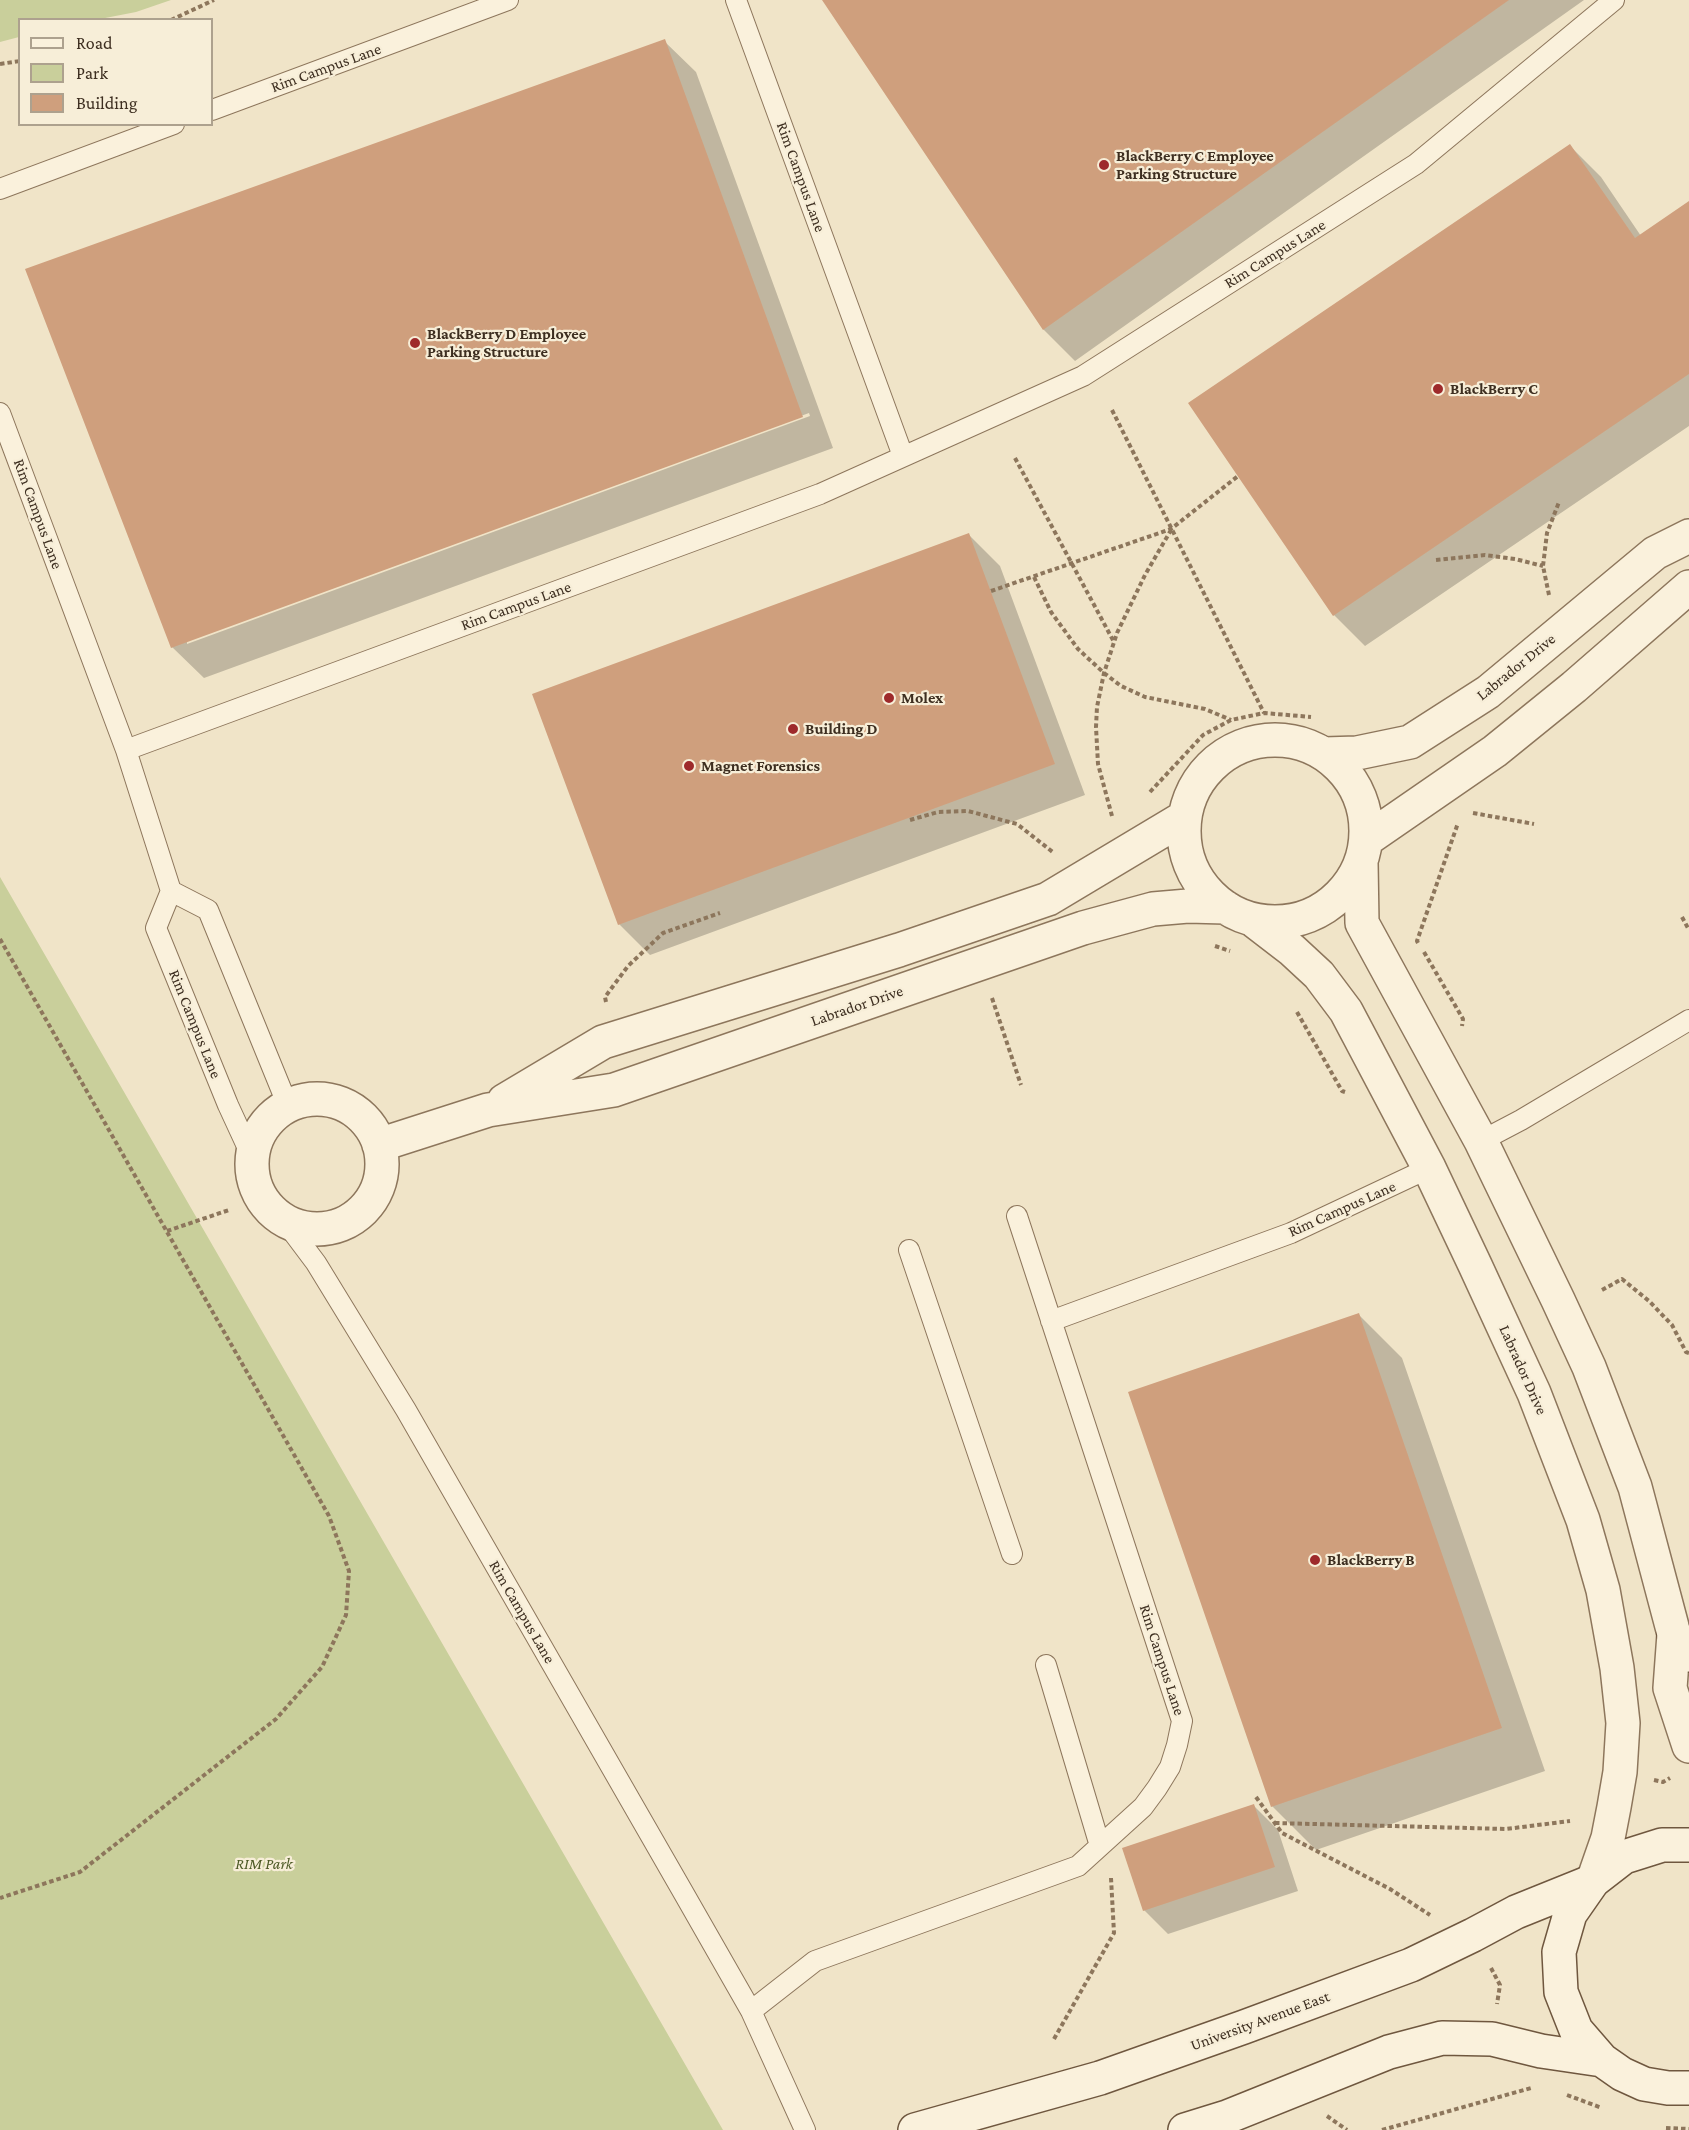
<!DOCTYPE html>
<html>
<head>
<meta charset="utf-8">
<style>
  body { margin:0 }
  #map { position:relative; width:1689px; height:2130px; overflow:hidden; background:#f0e4c8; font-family:"Crimson Pro",serif }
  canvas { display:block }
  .legend { position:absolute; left:18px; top:18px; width:195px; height:108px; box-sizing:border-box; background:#f7eed8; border:2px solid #ada18e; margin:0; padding:8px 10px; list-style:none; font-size:18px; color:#3d2e20 }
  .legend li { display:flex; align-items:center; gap:12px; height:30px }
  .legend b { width:30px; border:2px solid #ada18e }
</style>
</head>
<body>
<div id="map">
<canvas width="1689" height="2130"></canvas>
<ul class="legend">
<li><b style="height:8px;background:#faf1dc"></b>Road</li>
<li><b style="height:16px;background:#c9cf9b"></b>Park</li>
<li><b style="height:16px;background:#cf9f7d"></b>Building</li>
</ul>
</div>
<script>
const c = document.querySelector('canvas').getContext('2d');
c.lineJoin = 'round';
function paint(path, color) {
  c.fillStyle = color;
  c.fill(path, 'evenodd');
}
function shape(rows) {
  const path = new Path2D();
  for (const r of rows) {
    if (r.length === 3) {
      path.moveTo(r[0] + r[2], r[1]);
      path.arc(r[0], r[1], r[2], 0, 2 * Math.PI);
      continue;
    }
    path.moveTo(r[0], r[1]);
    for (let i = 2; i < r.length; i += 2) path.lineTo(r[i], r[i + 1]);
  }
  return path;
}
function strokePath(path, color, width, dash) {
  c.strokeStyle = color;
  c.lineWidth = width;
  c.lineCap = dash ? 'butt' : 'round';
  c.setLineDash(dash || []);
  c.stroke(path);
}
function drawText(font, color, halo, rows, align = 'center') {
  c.font = font + ' "Crimson Pro",serif';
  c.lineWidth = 4.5;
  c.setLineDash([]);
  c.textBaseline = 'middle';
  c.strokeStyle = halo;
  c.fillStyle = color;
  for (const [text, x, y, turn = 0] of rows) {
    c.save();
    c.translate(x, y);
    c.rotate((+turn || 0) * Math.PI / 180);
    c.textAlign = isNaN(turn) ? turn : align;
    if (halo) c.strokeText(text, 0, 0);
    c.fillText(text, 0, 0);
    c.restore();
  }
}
const green = shape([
  [0,0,171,0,136,12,100,19,20,20,19,37,0,42],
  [0,877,723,2130,0,2130]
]);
const shadow = shape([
  [824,0,1584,0,1075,361,1044,330],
  [664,41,696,72,833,448,204,678,172,647],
  [809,413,810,416,187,644,187,640],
  [1570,146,1601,177,1641,236,1689,203,1689,426,1365,646,1334,615,1190,404],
  [969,535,1000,566,1085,795,650,955,619,924],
  [1359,1315,1402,1358,1545,1771,1316,1850,1272,1806],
  [1254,1806,1278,1830,1298,1891,1168,1934,1144,1910]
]);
const building = shape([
  [822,0,1509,0,1043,330],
  [665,39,803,417,171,648,25,269],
  [1570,144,1635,238,1689,201,1689,374,1333,616,1188,403],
  [969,533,1055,764,618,925,532,694],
  [1359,1313,1502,1728,1271,1807,1128,1392],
  [1254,1804,1275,1867,1143,1911,1122,1848]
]);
const path = shape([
  [171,20,214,0],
  [0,64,20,61],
  [1112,410,1264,713],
  [1015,458,1114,642],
  [1436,560,1485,555,1515,559,1543,566],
  [1034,577,1051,612,1078,649,1104,673,1121,686,1145,697,1205,709,1231,720],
  [991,591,1171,529,1238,476],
  [1549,595,1543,566,1547,533,1559,502],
  [1150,792,1203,735,1231,720,1264,713,1311,717],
  [1473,813,1534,824],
  [1112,816,1098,764,1096,727,1097,707,1104,673,1117,633,1145,575,1171,530],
  [910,820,938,812,968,811,1017,824,1054,853],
  [1682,917,1689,930],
  [0,939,329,1516,349,1571,346,1615,322,1667,276,1719,80,1872,0,1898],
  [1418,943,1417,941,1458,823],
  [1215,946,1230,951],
  [1424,952,1463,1019,1462,1026],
  [992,998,1021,1085],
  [606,1002,605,997,628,966,663,933,720,913],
  [1297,1012,1342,1091,1345,1092],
  [167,1231,229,1210],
  [1602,1290,1622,1279,1649,1301,1672,1325,1686,1352,1689,1353],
  [1654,1780,1663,1782,1670,1778],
  [1256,1797,1282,1833,1390,1889,1430,1915],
  [1275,1823,1506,1829,1570,1821],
  [1491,1968,1500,1985,1497,2004],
  [1054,2039,1114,1933,1111,1878],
  [1567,2095,1602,2108],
  [1327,2116,1347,2130],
  [1666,2128,1689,2129],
  [1382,2130,1531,2088]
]);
const service = shape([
  [736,0,903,456],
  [212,110,508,0],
  [0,189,174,124],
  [0,413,126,750,171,891,156,928,228,1105,252,1157],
  [126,750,820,494,1083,376,1416,164,1614,0],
  [171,891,208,910,288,1106],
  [1481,1141,1521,1120,1689,1020],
  [283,1219,316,1263,406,1410,683,1892,751,2011,805,2130],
  [909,1250,1012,1554],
  [1051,1321,1291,1233,1429,1168],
  [1046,1665,1100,1846],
  [751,2011,815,1961,1078,1866,1143,1807,1157,1788,1170,1767,1177,1745,1182,1721,1017,1216]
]);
const minor = shape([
  [1275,831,91],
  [1324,754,1357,753,1410,742,1488,692,1655,553,1689,536],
  [1366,840,1495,751,1574,687,1689,587],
  [1361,862,1362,923,1481,1141,1558,1300,1589,1367,1635,1487,1674,1634,1670,1688,1689,1746],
  [1253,920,1292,950,1319,975,1346,1011,1429,1168,1475,1265,1534,1393,1583,1520,1603,1590,1617,1668,1623,1723,1620,1772,1614,1807,1608,1838,1593,1881],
  [317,1164,65],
  [504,1101,603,1042,899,950,1048,899,1185,817],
  [379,1145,488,1110,614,1090,1083,928,1153,909,1188,906,1225,907]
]);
const secondary = shape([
  [1674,1634,1689,1655],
  [1689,1845,1662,1845,1624,1857,1593,1881,1570,1914,1559,1952,1561,1992,1576,2030,1602,2060,1622,2074,1644,2084,1668,2088,1689,2088],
  [915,2130,1100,2078,1244,2027,1411,1965,1473,1935,1516,1912,1593,1881],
  [1185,2130,1227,2117,1389,2052,1442,2038,1492,2039,1541,2051,1602,2060]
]);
const markers = [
  [1104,165,6,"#9e2a2b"],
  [415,343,6,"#9e2a2b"],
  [1438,389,6,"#9e2a2b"],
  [889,698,6,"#9e2a2b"],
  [793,729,6,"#9e2a2b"],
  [689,766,6,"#9e2a2b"],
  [1315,1560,6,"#9e2a2b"]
];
const streetNames = [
  ["Rim Campus Lane",326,68,-20],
  ["Rim Campus Lane",801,177,70],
  ["Rim Campus Lane",1275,254,-32],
  ["Rim Campus Lane",38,514,70],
  ["Rim Campus Lane",516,606,-20],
  ["Labrador Drive",1516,667,-39],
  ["Labrador Drive",857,1006,-19],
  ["Rim Campus Lane",195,1024,68],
  ["Rim Campus Lane",1342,1209,-24],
  ["Labrador Drive",1523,1370,66],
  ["Rim Campus Lane",522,1612,60],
  ["Rim Campus Lane",1162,1660,72],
  ["University Avenue East",1260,2021,-20]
];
const poiNames = [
  ["BlackBerry C Employee",1116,156],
  ["Parking Structure",1116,174],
  ["BlackBerry D Employee",427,334],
  ["Parking Structure",427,352],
  ["BlackBerry C",1450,389],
  ["Molex",901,698],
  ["Building D",805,729],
  ["Magnet Forensics",701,766],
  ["BlackBerry B",1327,1560]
];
const parkNames = [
  ["RIM Park",264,1864]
];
paint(green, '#c9cf9b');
paint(shadow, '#0003');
paint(building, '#cf9f7d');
strokePath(service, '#8d765c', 22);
strokePath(minor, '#8d765c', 36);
strokePath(secondary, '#6f573f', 36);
strokePath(path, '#8d765c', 4, [4.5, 3]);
strokePath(service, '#faf1dc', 20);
strokePath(minor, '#faf1dc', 33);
strokePath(secondary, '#faf1dc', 33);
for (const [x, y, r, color] of markers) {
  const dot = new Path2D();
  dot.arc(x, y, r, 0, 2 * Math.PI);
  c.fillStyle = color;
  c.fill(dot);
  strokePath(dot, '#f7eed8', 2);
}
drawText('16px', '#3d2e20', '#f7eed8', streetNames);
drawText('bold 16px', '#3d2e20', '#f7eed8', poiNames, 'left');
drawText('italic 16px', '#4d5a26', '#f7eed8', parkNames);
</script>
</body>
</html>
